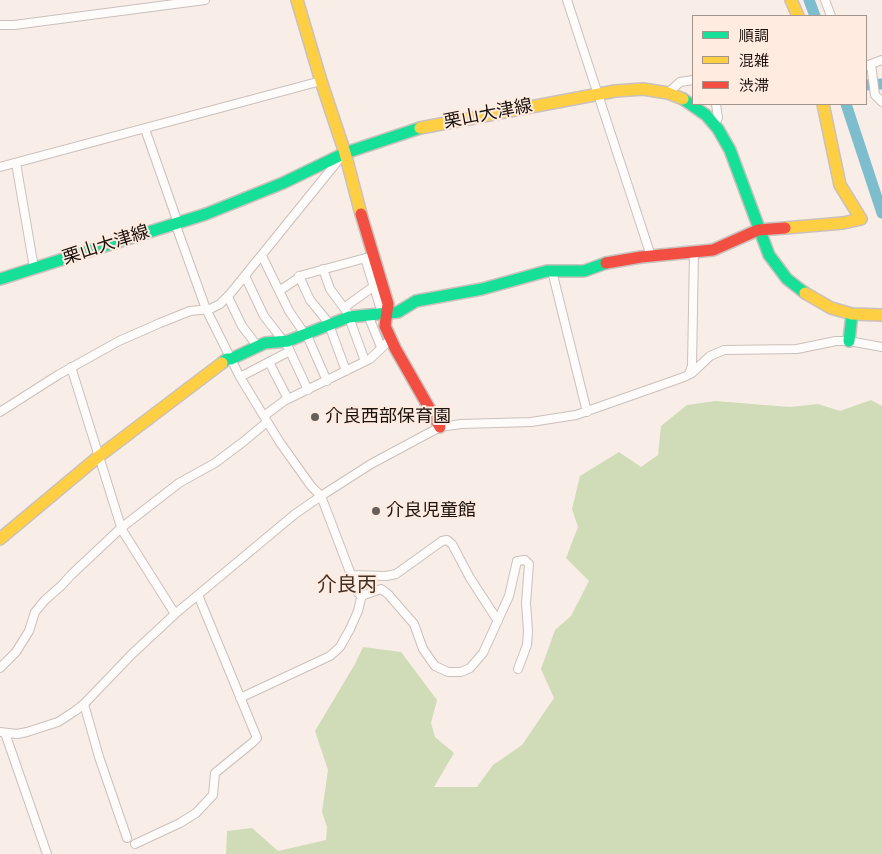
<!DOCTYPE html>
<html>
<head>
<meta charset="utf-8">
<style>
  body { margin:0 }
  #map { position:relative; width:882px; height:854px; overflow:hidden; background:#f8ede7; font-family:"Work Sans","Noto Sans JP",sans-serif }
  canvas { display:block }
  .legend { position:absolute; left:692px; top:15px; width:175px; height:90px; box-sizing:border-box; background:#ffebe0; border:1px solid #a4958c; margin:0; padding:6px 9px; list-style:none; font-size:15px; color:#1b130e }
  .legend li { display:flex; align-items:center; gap:10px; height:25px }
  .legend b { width:25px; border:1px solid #a4958c }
</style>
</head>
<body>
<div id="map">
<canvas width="882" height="854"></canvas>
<ul class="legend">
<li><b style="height:6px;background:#16e098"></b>順調</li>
<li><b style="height:6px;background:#ffcf43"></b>混雑</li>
<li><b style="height:6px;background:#f24e42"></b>渋滞</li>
</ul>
</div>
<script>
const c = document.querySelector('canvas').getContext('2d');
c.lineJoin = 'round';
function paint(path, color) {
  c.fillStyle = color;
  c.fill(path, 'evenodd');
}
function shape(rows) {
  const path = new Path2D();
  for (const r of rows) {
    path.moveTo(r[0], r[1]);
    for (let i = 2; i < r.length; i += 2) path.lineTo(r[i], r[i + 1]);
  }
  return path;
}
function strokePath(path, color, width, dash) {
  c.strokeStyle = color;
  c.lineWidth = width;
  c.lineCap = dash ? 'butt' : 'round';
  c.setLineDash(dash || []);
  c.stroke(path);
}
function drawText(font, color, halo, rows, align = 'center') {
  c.font = font + ' "Work Sans","Noto Sans JP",sans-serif';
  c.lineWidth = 4;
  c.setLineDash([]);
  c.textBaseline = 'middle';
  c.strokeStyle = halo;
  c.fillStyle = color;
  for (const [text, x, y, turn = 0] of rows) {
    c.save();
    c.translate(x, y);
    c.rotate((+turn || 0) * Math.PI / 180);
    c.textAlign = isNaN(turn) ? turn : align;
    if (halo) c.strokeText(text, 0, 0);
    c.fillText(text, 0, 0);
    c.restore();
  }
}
const green = shape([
  [871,400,882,406,882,854,226,854,227,831,252,828,278,851,326,840,327,827,322,812,328,770,315,731,355,664,363,647,401,652,437,700,431,723,435,737,454,753,434,787,477,787,493,765,522,745,554,698,541,669,555,630,571,616,589,581,566,558,578,527,572,509,580,476,619,452,641,467,658,455,661,426,687,405,715,401,790,407,818,404,840,411]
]);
const river = shape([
  [809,0,815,16],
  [866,85,882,84],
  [846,104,882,213]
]);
const street = shape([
  [567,0,651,256],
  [825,0,831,16],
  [0,25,14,25,205,0],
  [871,64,882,60],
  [866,66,871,64,875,95,882,102],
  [668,93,680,82,693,80],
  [714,124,718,118,716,104],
  [145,129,178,223],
  [16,163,34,268],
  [0,167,321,81],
  [175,223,206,309,240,377,279,441,311,486,321,496,358,593,364,595,381,589,388,594,414,624,423,649,435,666,448,672,461,672,470,668,483,653,509,596,517,561,525,560,529,564,526,603,528,631,527,645,518,669],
  [262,256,289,311,309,340,327,381],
  [365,258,382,313],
  [323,269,330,289,347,312,365,361],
  [552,271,587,412],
  [245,276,264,316,288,347,308,390],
  [299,276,310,300,328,322,346,371],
  [279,291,303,275,373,256],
  [228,297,242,326,258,347],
  [345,307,377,284],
  [368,315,381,347],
  [269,362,288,399],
  [71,367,122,530,175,614],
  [689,374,692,366,694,252],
  [240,377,290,351],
  [0,412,58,375,119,341,160,323,190,311,210,309,220,304,230,294,341,157],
  [264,416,284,401,370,359,391,339],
  [351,575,386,576,396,574,442,541,447,540,452,544,470,578,498,621],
  [0,668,16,652,29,631,35,612,45,600,61,586,71,575,121,528,179,483,215,463,243,442,267,422],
  [240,698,330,656,340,647,350,629,358,611,362,594],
  [84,704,99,757,127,838],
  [0,732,17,734,27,732,58,722,75,711,84,704,132,654,175,614,295,514,321,496,371,464,440,427,461,424,531,422,576,415,684,377,692,373,710,356,724,350,797,349,836,341,849,341,882,347],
  [5,733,47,854],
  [135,844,180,823,196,813,213,795,215,773,252,743,257,738,198,595]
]);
const fast = shape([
  [683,99,706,115,718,129,730,150,769,255,787,279,805,293],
  [0,279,206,214,283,183,345,153,420,128],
  [849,341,852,314],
  [222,363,227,359,231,359,265,343,288,341,349,317,398,312,416,301,482,289,547,271,584,271,606,263]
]);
const slow = shape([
  [297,0,321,81,345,153,361,214],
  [791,0,798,16],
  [420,128,615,91,643,89,668,93,683,99],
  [785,228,843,223,861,219,840,185,823,104],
  [805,293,831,308,852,314,882,315],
  [0,539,98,457,222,363]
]);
const jam = shape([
  [361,214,388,304,385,326,395,348,440,427],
  [606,263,641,257,713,250,758,230,785,228]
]);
const markers = [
  [315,417,5,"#685f5a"],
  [376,511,5,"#685f5a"]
];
const streetNames = [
  ["栗山大津線",488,114,-11],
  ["栗山大津線",106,245,-18]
];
const poiNames = [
  ["介良西部保育園",325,417],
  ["介良児童館",386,511]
];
const quarterNames = [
  ["介良丙",347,585]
];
paint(green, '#d0dcb7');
strokePath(river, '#7dbdcd', 11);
strokePath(street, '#cac0bc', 10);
strokePath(fast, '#cac0bc', 14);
strokePath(slow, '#cac0bc', 14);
strokePath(jam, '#cac0bc', 14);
strokePath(street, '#fefcfb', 8);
strokePath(fast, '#16e098', 11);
strokePath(slow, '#ffcf43', 11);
strokePath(jam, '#f24e42', 11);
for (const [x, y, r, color] of markers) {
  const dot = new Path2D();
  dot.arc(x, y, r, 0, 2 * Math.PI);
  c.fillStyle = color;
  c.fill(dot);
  strokePath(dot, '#ffebe0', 2);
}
drawText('18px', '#1b130e', '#ffebe0', streetNames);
drawText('18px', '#1b130e', '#ffebe0', poiNames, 'left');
drawText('20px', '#433025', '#ffebe0', quarterNames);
</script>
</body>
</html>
